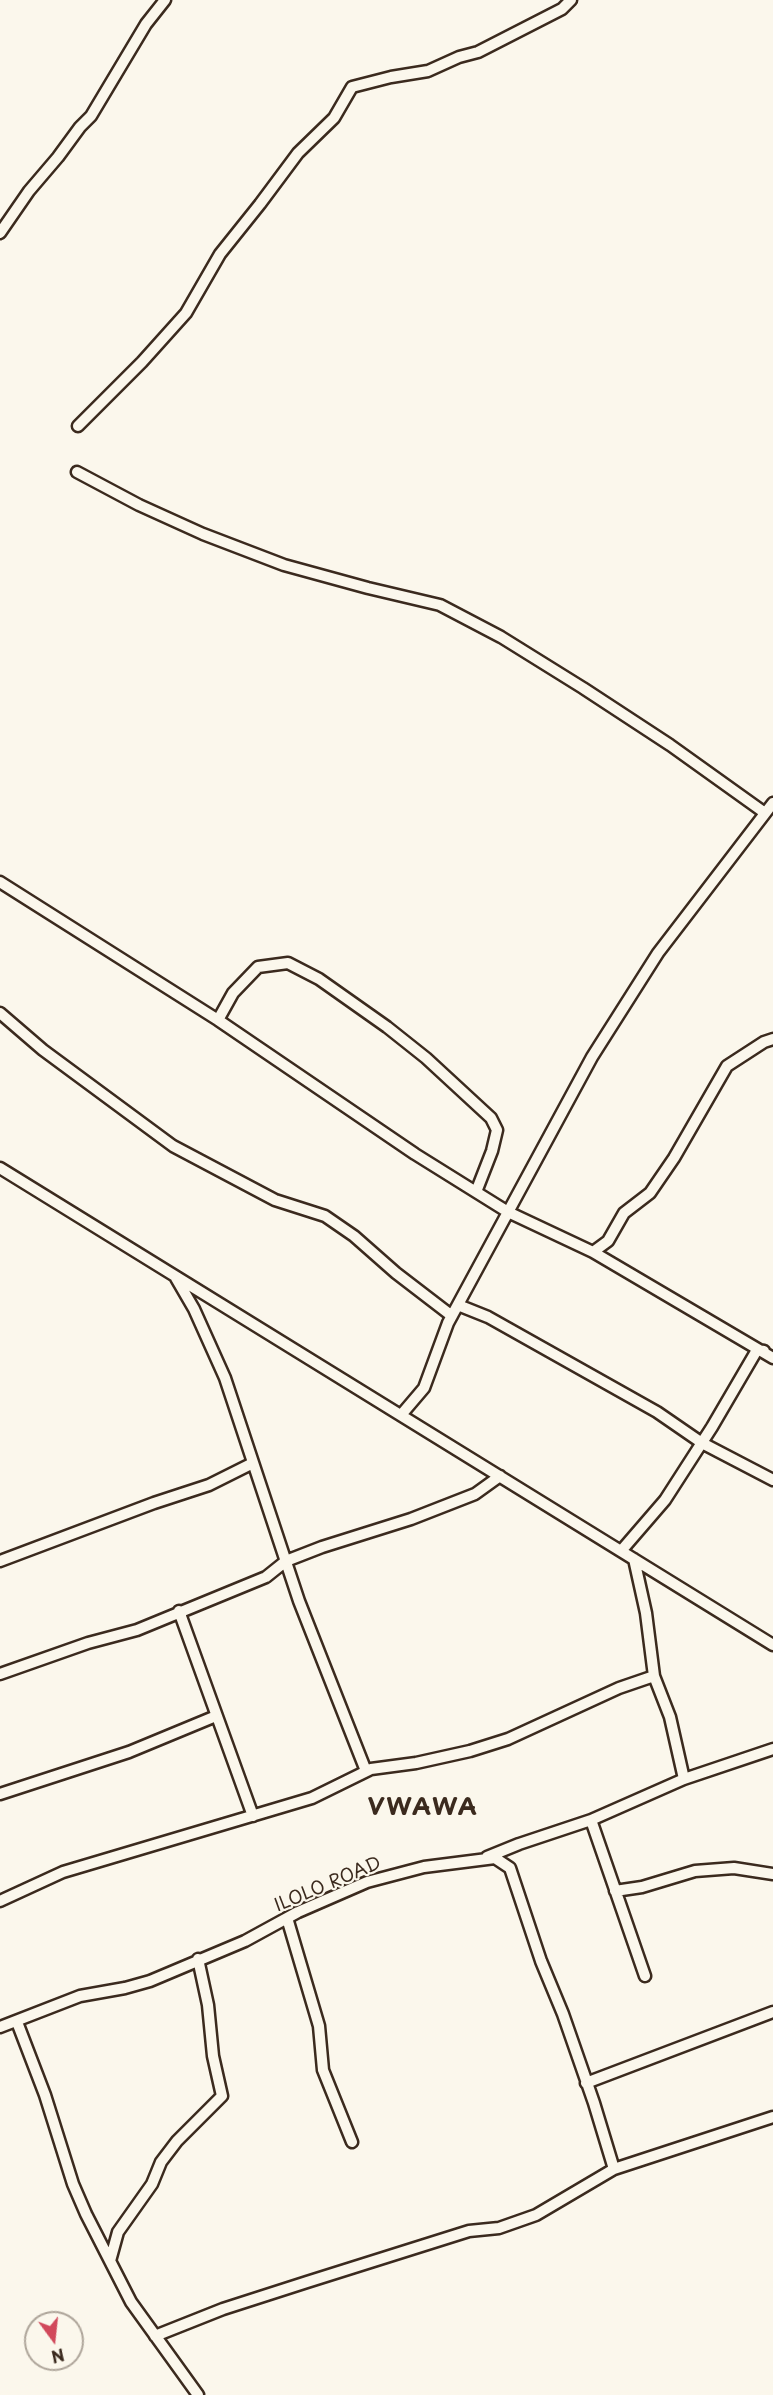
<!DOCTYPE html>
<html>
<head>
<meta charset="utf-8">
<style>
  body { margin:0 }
  #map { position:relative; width:773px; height:2395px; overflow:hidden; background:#fbf7ec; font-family:"Playpen Sans",sans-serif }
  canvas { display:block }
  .north { position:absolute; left:24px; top:2311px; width:60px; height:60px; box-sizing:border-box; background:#fbf7ec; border:2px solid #aea59a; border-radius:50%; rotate:165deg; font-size:16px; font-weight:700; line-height:24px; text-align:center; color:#3b2a1e }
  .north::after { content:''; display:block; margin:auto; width:21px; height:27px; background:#d1495b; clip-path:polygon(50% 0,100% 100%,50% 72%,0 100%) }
</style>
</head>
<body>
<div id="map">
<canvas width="773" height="2395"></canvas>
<div class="north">N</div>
</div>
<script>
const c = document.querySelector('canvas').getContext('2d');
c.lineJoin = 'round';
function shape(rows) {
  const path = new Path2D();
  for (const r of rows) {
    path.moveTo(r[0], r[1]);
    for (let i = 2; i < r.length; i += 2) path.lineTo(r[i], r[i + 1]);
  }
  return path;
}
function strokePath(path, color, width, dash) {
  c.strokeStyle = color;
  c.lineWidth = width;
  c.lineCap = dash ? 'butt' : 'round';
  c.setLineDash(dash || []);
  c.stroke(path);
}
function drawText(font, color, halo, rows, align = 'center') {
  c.font = font + ' "Playpen Sans",sans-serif';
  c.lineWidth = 4.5;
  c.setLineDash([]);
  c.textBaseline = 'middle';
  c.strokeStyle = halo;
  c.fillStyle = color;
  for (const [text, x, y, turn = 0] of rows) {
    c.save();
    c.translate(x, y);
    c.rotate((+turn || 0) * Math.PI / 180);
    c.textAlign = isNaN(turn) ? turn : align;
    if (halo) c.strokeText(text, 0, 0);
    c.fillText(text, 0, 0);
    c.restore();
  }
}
const minor = shape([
  [0,233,29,191,58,157,80,127,91,116,146,24,165,0],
  [78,426,142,362,186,313,220,254,260,204,298,153,334,118,352,87,391,77,428,71,459,57,478,52,562,9,571,0],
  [77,472,139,505,203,534,284,565,368,588,440,605,501,637,583,688,670,745,765,813],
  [0,882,218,1020,415,1154,508,1212,593,1252,773,1358],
  [0,1013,43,1050,173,1146,275,1200,325,1216,354,1236,396,1273,452,1316],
  [218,1020,233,993,258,967,288,963,319,979,387,1027,426,1058,491,1118,497,1130,492,1151,476,1192],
  [0,1168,773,1645],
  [593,1252,608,1241,624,1213,650,1193,674,1158,727,1066,764,1042,773,1039],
  [176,1278,194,1309,225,1378,299,1601,366,1771],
  [458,1305,488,1317,657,1412,702,1443,773,1480],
  [401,1415,424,1388,448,1323,592,1057,658,953,773,803],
  [621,1551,665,1500,712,1427,757,1350,764,1351],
  [634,1559,646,1613,654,1676,670,1717,684,1779],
  [0,1561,154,1503,209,1485,253,1463],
  [179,1611,253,1816],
  [0,1674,88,1643,137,1630,266,1577,286,1561,322,1547,411,1519,475,1494,500,1476],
  [0,1794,129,1752,216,1716],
  [591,1820,645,1976],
  [487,1857,519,1844,591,1820,684,1779,773,1749],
  [615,1891,642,1887,695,1871,734,1868,773,1874],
  [0,1901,63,1872,312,1798,371,1769,416,1763,470,1751,508,1739,619,1688,654,1676],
  [287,1918,319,2026,323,2070,352,2142],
  [17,2022,45,2095,73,2184,86,2214,131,2302,198,2395],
  [0,2027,80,1996,125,1988,150,1981,245,1941,298,1912,367,1882,424,1867,495,1858,510,1868,541,1961,563,2014,594,2103,614,2169],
  [586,2083,773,2012],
  [110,2261,118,2232,152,2184,161,2162,177,2141,222,2096,213,2056,208,2005,198,1959],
  [155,2336,223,2309,307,2282,469,2231,499,2228,536,2215,614,2169,773,2117]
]);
const streetNames = [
  ["ILOLO ROAD",328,1885,-23]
];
const districtNames = [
  ["VWAWA",423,1808]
];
strokePath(minor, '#3b2a1e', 15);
strokePath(minor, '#fbf7ec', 10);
drawText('18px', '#3b2a1e', '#fbf7ec', streetNames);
c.letterSpacing = '1.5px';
drawText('bold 24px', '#3b2a1e', '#fbf7ec', districtNames);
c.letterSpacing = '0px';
</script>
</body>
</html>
